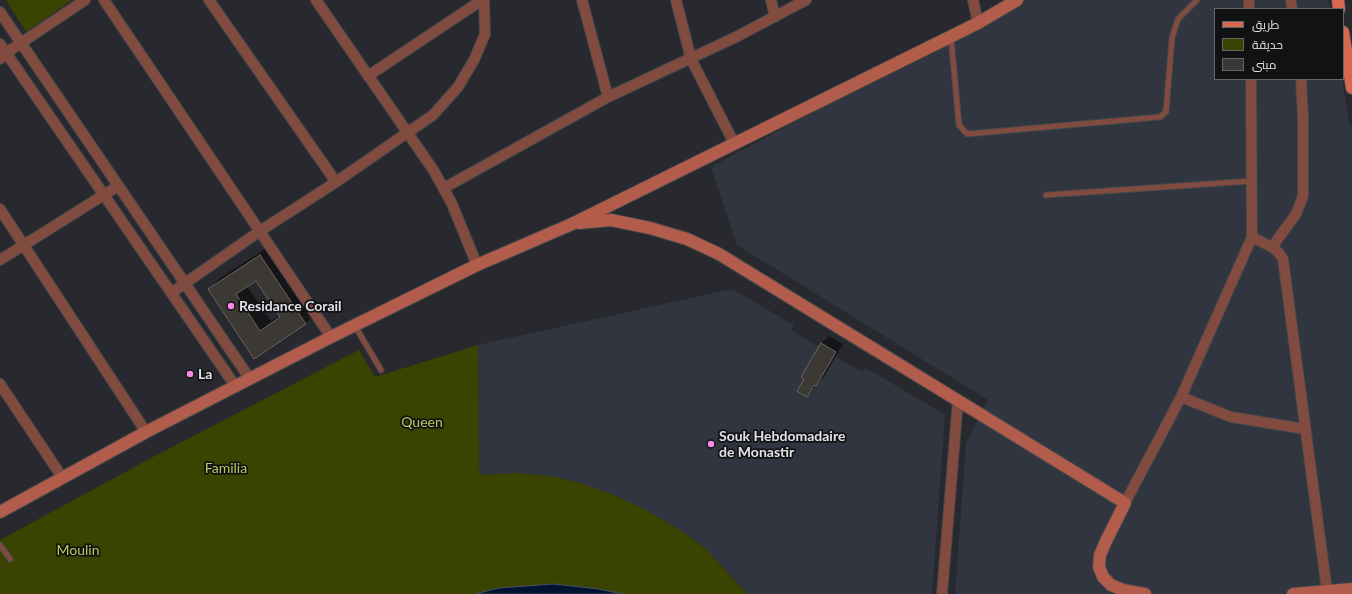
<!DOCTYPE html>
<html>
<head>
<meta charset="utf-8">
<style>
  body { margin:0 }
  #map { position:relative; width:1352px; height:594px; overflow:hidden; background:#28292e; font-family:Lato,Cairo,sans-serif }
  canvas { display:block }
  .legend { position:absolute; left:1214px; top:8px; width:130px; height:72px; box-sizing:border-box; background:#111214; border:1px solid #646568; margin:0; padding:5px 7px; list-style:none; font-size:12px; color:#e0e2e5 }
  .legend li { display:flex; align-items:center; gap:8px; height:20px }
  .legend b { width:20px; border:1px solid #646568 }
</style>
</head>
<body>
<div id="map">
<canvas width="1352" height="594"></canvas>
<ul class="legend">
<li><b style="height:5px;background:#d76852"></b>طريق</li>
<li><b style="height:11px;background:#3a4400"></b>حديقة</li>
<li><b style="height:11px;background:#3c3834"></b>مبنى</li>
</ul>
</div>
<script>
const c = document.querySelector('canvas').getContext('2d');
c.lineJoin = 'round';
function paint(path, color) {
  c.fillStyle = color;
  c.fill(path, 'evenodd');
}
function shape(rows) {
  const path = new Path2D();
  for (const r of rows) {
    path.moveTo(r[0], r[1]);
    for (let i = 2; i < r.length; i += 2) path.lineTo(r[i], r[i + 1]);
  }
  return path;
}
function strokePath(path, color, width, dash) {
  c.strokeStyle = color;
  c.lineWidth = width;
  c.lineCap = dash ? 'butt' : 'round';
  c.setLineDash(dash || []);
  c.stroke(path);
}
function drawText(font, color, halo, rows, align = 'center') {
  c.font = font + ' Lato,sans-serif';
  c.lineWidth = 3.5;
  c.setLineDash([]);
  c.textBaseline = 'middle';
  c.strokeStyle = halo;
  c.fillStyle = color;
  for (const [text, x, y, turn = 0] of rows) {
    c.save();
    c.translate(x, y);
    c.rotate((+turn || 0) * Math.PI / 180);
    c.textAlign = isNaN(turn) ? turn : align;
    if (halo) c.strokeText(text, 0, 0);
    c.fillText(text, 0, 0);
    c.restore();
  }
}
const built = shape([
  [1021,0,1328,0,1330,9,1215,9,1215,79,1342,79,1350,126,1352,126,1352,594,955,594,966,444,988,400,737,245,711,167],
  [732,289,794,325,791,330,818,346,821,343,836,352,834,356,862,372,866,368,945,415,932,594,747,594,707,550,683,532,648,511,614,495,580,483,550,476,516,473,479,475,478,345]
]);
const green = shape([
  [6,0,72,0,26,32],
  [478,345,479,475,516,473,550,476,580,483,614,495,648,511,683,532,707,550,747,594,623,594,598,589,499,588,475,594,0,594,0,540,153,457,359,350,375,377]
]);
const water = shape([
  [554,584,598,589,623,594,475,594,499,588,554,584]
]);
const shadow = shape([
  [271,245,316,313,305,324,254,357,209,289,220,278],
  [256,280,280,315,271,321,247,286],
  [829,336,843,344,824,377,807,395,821,344]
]);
const building = shape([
  [260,255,306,324,254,359,208,289,260,255],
  [256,281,280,317,260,331,236,294,256,281],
  [821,343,836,352,816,386,814,385,807,397,797,391,804,379,801,377,821,343]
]);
const lane = shape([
  [951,37,959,125,967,134,1160,117,1166,112,1172,38,1178,19,1197,0],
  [1046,195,1252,181],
  [355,326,381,370],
  [0,545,10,559]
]);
const street = shape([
  [104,0,331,337],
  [209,0,336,182],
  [316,0,434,171,452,204,477,265],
  [582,0,608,97],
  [676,0,691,59,734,143],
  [771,0,775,17],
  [973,0,978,23],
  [1249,0,1249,9],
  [1291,0,1292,9],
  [0,12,250,379],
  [0,44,236,387],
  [0,59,6,53,85,0],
  [368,76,482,0],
  [444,188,608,97,736,37,806,0],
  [0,209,146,432],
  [1252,237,1272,247,1278,252,1283,259,1327,591],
  [1272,247,1296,214,1303,196,1303,117,1301,79],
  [0,260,118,186],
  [171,293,260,231,336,182,433,115,458,87,474,60,485,34,484,0],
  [0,384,62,477],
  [1181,397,1231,417,1305,429],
  [1125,503,1181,397,1252,237,1251,79],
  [942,594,958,400]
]);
const secondary = shape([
  [579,223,611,220,650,228,687,239,719,254,1125,503,1106,541,1100,555,1099,567,1103,577,1111,585,1123,590,1145,594],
  [0,512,146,432,331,337,477,265,572,224,978,23,1017,0],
  [1293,594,1352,589]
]);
const primary = shape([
  [1338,0,1339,9],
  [1343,32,1352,88]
]);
const markers = [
  [231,306,4,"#f788ec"],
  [190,374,4,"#f788ec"],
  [711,444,4,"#f788ec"]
];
const poiNames = [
  ["Residance Corail",239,306],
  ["La",198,374],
  ["Souk Hebdomadaire",719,436],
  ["de Monastir",719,452]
];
const parkNames = [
  ["Queen",422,422],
  ["Familia",226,468],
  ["Moulin",78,550]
];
paint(built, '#31353f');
paint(green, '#3a4400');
paint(water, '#001330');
strokePath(water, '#435166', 1);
paint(shadow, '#0007');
paint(building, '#3c3834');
strokePath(building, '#686460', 1);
strokePath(lane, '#45474b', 7);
strokePath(street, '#45474b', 12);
strokePath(secondary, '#45474b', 14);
strokePath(primary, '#45474b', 14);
strokePath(lane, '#824b40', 5);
strokePath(street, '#824b40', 10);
strokePath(secondary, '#b25c4b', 12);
strokePath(primary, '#d76852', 12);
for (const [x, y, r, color] of markers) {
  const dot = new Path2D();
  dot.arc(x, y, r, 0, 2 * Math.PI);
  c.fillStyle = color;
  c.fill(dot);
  strokePath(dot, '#111214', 1.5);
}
drawText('bold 14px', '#e0e2e5', '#111214', poiNames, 'left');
drawText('14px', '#b6cb5b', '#111214', parkNames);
</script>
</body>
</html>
